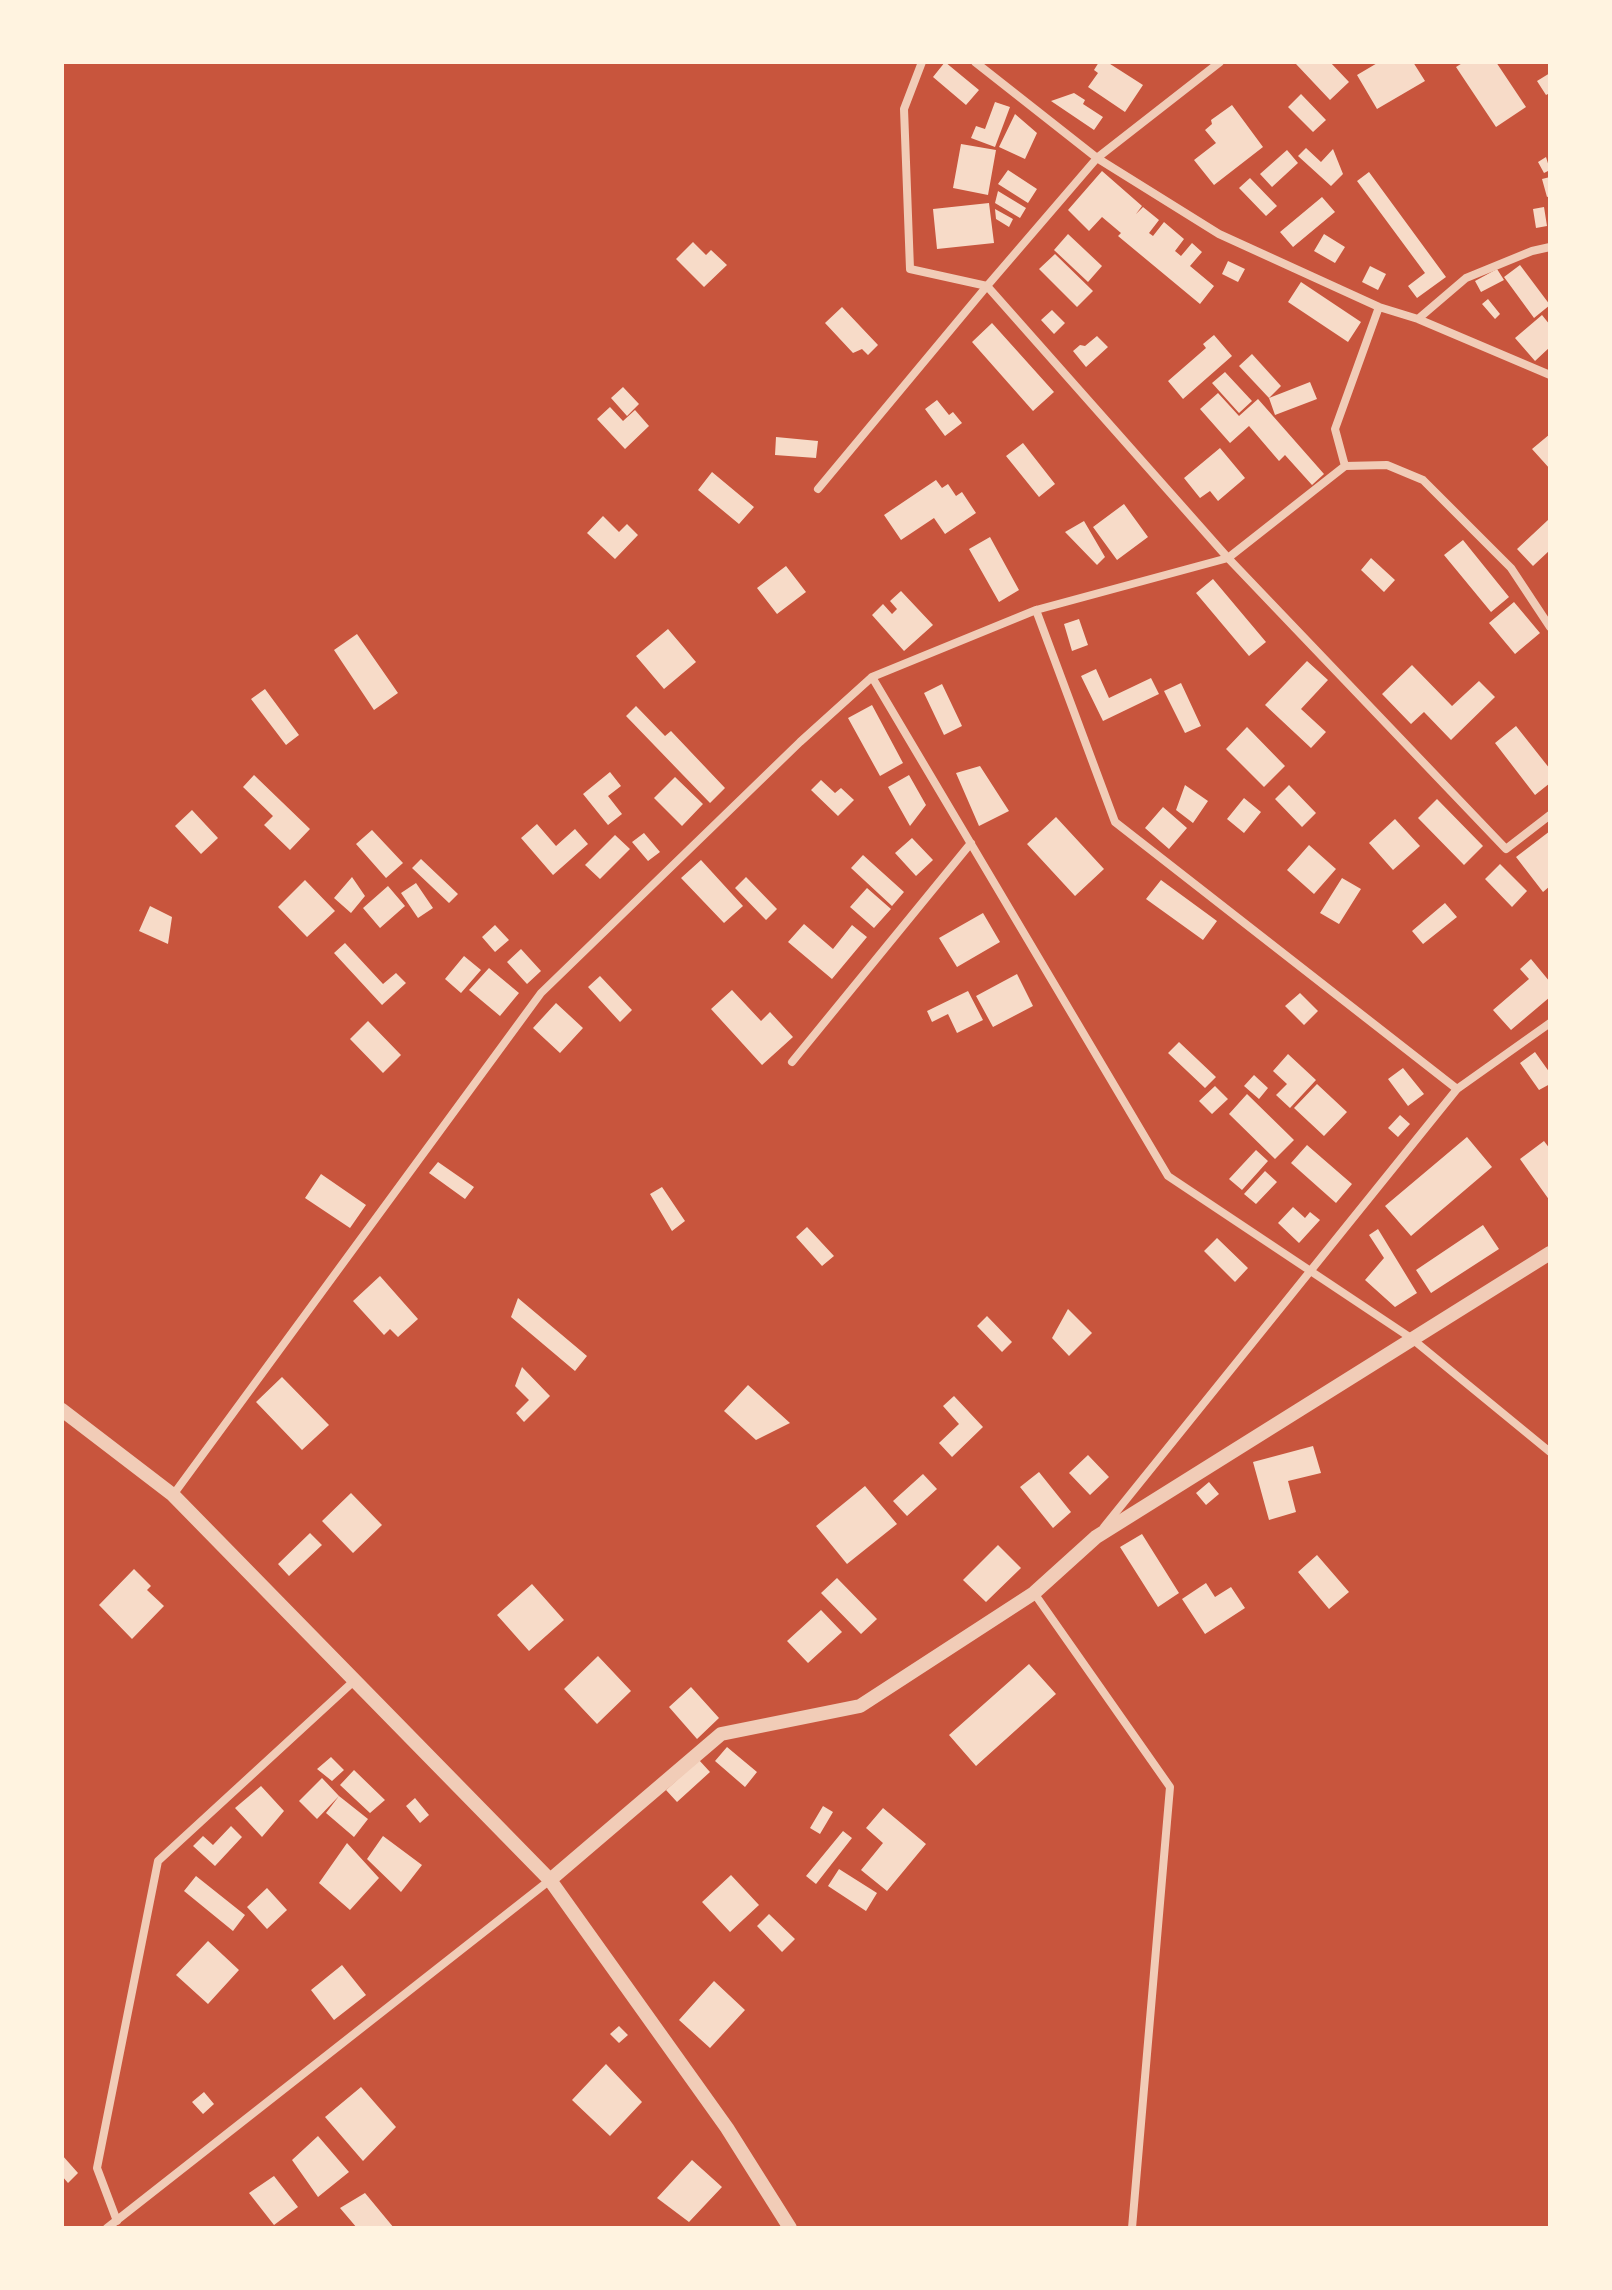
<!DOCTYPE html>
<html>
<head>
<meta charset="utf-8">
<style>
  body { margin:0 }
  #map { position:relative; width:1612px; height:2290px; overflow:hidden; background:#c8553d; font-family:Lato,sans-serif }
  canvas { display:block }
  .frame { position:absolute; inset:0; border:64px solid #fff3e0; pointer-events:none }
</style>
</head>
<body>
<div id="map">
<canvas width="1612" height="2290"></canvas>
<div class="frame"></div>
</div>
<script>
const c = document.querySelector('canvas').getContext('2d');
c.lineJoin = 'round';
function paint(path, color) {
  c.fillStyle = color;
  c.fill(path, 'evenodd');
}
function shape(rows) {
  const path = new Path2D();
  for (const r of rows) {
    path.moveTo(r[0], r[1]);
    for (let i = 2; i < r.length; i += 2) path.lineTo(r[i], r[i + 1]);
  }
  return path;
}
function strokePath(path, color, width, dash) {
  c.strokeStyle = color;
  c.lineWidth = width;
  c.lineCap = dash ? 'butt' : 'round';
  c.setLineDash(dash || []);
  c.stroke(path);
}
const building = shape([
  [945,62,979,90,966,105,933,77],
  [1099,62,1107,62,1143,85,1125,112,1088,87,1098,73,1094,70],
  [1298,62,1330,62,1349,82,1330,100,1296,64],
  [1379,62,1413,62,1425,81,1377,109,1357,75],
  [1464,62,1496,62,1526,107,1496,127,1456,67],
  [1550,73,1550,93,1546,95,1537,81],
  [1074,93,1085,100,1083,104,1103,117,1094,130,1051,101],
  [1301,94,1326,120,1313,132,1288,107],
  [995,102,1010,107,995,147,971,138,976,126,985,129],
  [1232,105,1263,147,1214,185,1194,160,1216,143,1205,130,1212,124,1211,120],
  [1015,114,1037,133,1025,159,999,147],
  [961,144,996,150,988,195,953,188],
  [1306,148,1321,162,1333,149,1343,174,1331,186,1298,156],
  [1287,150,1298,163,1272,187,1260,174],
  [1546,157,1550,170,1544,173,1538,162],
  [1008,170,1037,189,1028,203,998,184],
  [1102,171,1142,206,1136,214,1143,207,1159,220,1149,233,1153,236,1164,222,1184,239,1175,251,1181,256,1192,243,1202,252,1190,266,1214,286,1200,304,1118,236,1121,233,1102,217,1089,231,1068,210],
  [1369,172,1446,277,1417,298,1408,286,1425,273,1357,181],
  [1550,177,1550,196,1547,197,1542,179],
  [1250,178,1277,206,1266,216,1239,188],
  [998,191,1026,208,1020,218,995,203],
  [1322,197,1335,212,1293,247,1280,232],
  [989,203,994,243,937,249,933,209],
  [1544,207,1547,226,1536,228,1533,209],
  [995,209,1013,219,1009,227,996,219],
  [1068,234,1102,266,1088,282,1054,250],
  [1324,234,1345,247,1335,263,1314,251],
  [693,242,706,255,711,250,727,265,704,287,676,259],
  [1055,254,1093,291,1077,307,1039,269],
  [1228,261,1245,269,1238,282,1222,274],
  [1520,265,1550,305,1534,318,1504,277],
  [1370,266,1386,274,1378,290,1362,282],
  [1497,269,1504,280,1481,292,1475,281],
  [1301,282,1361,322,1348,342,1288,302],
  [1488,299,1500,314,1495,319,1482,304],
  [842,307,878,345,868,355,862,349,853,353,825,323],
  [1052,310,1065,323,1054,334,1041,320],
  [1542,315,1550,325,1550,347,1535,361,1515,338],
  [992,323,1054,392,1033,411,972,342],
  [1214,335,1232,356,1183,399,1168,381,1206,348,1203,344],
  [1097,336,1108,347,1086,367,1073,351,1080,345,1085,346],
  [1252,354,1281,386,1269,398,1239,366],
  [1225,372,1252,401,1239,413,1212,383],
  [1310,382,1317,399,1275,415,1269,398],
  [623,387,639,404,627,416,611,398],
  [1218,393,1239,416,1258,399,1324,474,1312,485,1285,455,1279,461,1249,426,1230,443,1200,409],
  [937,400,949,415,953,412,962,423,945,436,925,409],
  [610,407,623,421,635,410,649,426,625,449,597,419],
  [1550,434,1550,469,1532,449],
  [776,437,818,441,816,458,775,455],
  [1023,443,1055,484,1039,497,1006,456],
  [1220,448,1245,478,1218,501,1210,491,1200,498,1184,478],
  [712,472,754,507,739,524,698,490],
  [936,480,942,488,948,484,956,496,962,492,976,513,945,534,934,518,901,540,884,515],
  [1124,504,1148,537,1117,560,1093,527],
  [603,516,619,532,627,524,638,535,615,559,587,533],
  [1548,520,1550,523,1550,550,1533,566,1517,549],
  [1084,521,1105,557,1097,565,1065,532],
  [990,537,1019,590,999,602,969,549],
  [1463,540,1509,597,1491,612,1444,555],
  [1371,558,1395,580,1384,592,1361,570],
  [786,566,806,592,777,614,757,588],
  [1213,579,1266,642,1249,656,1196,593],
  [901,591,933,625,904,651,872,615,883,604,892,614,897,609,890,601],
  [1514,602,1540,633,1515,654,1489,623],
  [1079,619,1088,645,1072,651,1064,624],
  [668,629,696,662,664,689,636,656],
  [357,634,398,693,374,710,334,650],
  [1307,661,1328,680,1301,709,1326,732,1311,748,1265,705],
  [1412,665,1452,706,1479,681,1495,697,1451,740,1424,712,1411,724,1382,694],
  [1096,669,1109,698,1151,678,1159,694,1103,721,1081,676],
  [1181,683,1201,726,1185,733,1164,691],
  [942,684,962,726,944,735,924,693],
  [265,689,299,735,286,745,251,699],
  [872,705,903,763,880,776,848,718],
  [636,706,665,736,671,731,725,788,710,803,626,716],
  [1516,726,1550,769,1550,783,1535,795,1495,743],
  [1247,727,1285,766,1264,787,1226,749],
  [980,766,1009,811,979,826,956,773],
  [610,772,621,786,608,796,622,814,608,825,583,794],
  [254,775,310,829,290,850,264,825,273,816,243,787],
  [909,775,926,805,910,826,888,787],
  [675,777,703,804,682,826,654,798],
  [821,780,835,793,841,788,854,800,838,816,811,790],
  [1185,785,1208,801,1193,823,1176,810],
  [1289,785,1316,813,1302,827,1275,799],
  [1244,798,1261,812,1244,833,1227,819],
  [1437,799,1483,846,1464,865,1418,818],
  [1163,807,1187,828,1169,849,1145,828],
  [192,810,218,838,201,854,175,826],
  [1056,817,1104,869,1075,896,1027,844],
  [1395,819,1420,846,1393,870,1369,843],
  [537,824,556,846,575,829,588,844,553,875,521,838],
  [372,830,403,863,386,878,356,844],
  [1550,831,1550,886,1543,892,1516,857],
  [644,833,660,852,648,861,632,842],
  [615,835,630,849,600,879,585,865],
  [912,838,933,860,916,876,895,853],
  [1309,845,1336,869,1314,894,1287,870],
  [863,855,904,892,892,906,851,868],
  [421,859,458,894,449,903,412,868],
  [701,860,743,906,724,923,681,878],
  [1500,864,1527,891,1512,907,1485,879],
  [352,877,365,896,351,913,334,898],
  [746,877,777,909,766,920,735,888],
  [1342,878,1361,889,1339,924,1320,913],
  [305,880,335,911,307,937,278,907],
  [1161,880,1217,921,1203,940,1146,899],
  [416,883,433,908,418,918,401,893],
  [388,886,405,906,380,928,363,908],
  [867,888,891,909,874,928,850,907],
  [1445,903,1457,917,1423,944,1412,931],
  [150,906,172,917,168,944,139,931],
  [983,913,1000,942,957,967,939,938],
  [804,924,833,949,852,925,867,937,832,979,788,942],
  [495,925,509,940,495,952,482,937],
  [345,943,383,984,396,973,406,983,382,1005,334,953],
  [521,949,541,971,527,984,507,962],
  [464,956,481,970,461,993,445,979],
  [1531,959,1550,982,1550,997,1511,1030,1493,1010,1529,979,1520,969],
  [489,968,519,993,500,1016,469,990],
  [1017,974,1033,1006,993,1027,976,996],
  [600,976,632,1010,620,1022,588,987],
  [732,990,761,1021,770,1012,793,1037,762,1065,711,1009],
  [968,991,983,1020,957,1033,948,1014,932,1022,927,1011],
  [1300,993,1318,1011,1304,1025,1285,1006],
  [556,1003,583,1028,560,1053,533,1028],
  [368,1021,401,1055,383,1073,350,1039],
  [1179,1042,1216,1077,1205,1088,1168,1053],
  [1535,1052,1550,1073,1550,1084,1539,1090,1520,1063],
  [1288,1054,1316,1080,1290,1108,1276,1095,1287,1084,1273,1071],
  [1403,1068,1424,1094,1408,1106,1388,1079],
  [1254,1075,1268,1088,1259,1099,1244,1086],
  [1317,1084,1347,1112,1324,1136,1294,1108],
  [1215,1086,1228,1099,1212,1114,1199,1101],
  [1247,1094,1294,1140,1275,1159,1229,1114],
  [1400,1115,1410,1124,1398,1137,1388,1128],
  [1467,1137,1492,1167,1411,1236,1385,1206],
  [1544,1141,1550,1149,1550,1201,1520,1159],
  [1307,1145,1352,1184,1336,1203,1291,1163],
  [1256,1150,1268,1161,1242,1190,1229,1179],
  [438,1162,474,1187,465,1199,429,1173],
  [1265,1171,1277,1182,1256,1204,1244,1194],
  [321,1174,366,1205,350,1228,305,1198],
  [662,1187,685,1221,672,1231,650,1194],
  [1293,1207,1305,1218,1310,1212,1320,1220,1299,1243,1278,1223],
  [1483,1225,1499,1249,1431,1293,1416,1270],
  [807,1227,834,1256,822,1266,796,1237],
  [1378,1229,1417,1293,1395,1307,1365,1280,1384,1258,1369,1235],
  [1217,1238,1248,1268,1235,1282,1204,1251],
  [380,1276,418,1319,398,1337,390,1329,384,1335,353,1301],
  [518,1298,587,1356,575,1371,511,1317],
  [1068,1309,1092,1333,1069,1356,1052,1338],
  [987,1316,1012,1342,1002,1352,977,1326],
  [522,1367,550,1396,524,1422,516,1413,529,1400,515,1386],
  [282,1377,329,1425,302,1450,256,1402],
  [748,1385,790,1423,756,1440,724,1411],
  [954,1396,983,1427,952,1457,939,1443,959,1424,943,1406],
  [1313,1446,1321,1473,1288,1481,1296,1512,1269,1520,1253,1462],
  [1088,1455,1109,1477,1090,1495,1069,1473],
  [1039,1472,1071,1512,1053,1528,1020,1487],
  [923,1474,937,1489,907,1516,893,1501],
  [1209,1482,1219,1494,1206,1505,1196,1493],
  [865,1486,897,1524,847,1564,816,1526],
  [351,1493,382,1525,353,1553,322,1521],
  [310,1533,322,1545,289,1576,278,1564],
  [1142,1534,1179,1593,1158,1607,1120,1547],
  [998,1545,1021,1568,986,1602,963,1580],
  [1317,1555,1349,1592,1329,1609,1298,1572],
  [134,1569,151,1586,147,1590,164,1606,132,1639,99,1605],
  [837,1578,877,1619,861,1634,821,1593],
  [1206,1583,1215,1597,1231,1587,1245,1608,1205,1634,1182,1599],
  [532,1584,564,1620,529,1651,497,1615],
  [821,1610,842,1632,808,1663,787,1641],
  [598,1656,631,1691,597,1724,564,1689],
  [1029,1664,1056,1694,976,1766,949,1735],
  [691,1687,719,1718,697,1739,669,1707],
  [727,1747,757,1772,745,1787,715,1761],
  [331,1757,344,1770,332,1781,317,1769],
  [699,1760,710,1772,677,1802,666,1790],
  [354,1770,385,1800,370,1813,340,1785],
  [322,1778,339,1796,317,1819,299,1801],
  [261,1786,284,1811,262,1837,235,1808],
  [339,1796,368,1819,354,1837,326,1813],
  [415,1798,429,1815,420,1823,406,1806],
  [823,1806,833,1812,820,1834,810,1828],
  [883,1808,926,1844,887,1891,861,1870,883,1843,866,1828],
  [231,1826,242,1837,215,1866,193,1846,203,1836,213,1845],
  [843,1831,852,1838,816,1884,806,1876],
  [383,1836,422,1865,401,1892,367,1859],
  [347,1843,379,1878,350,1910,319,1883],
  [839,1869,877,1893,866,1911,828,1886],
  [731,1875,759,1905,730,1932,702,1902],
  [196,1876,245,1915,233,1931,184,1891],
  [267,1888,287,1910,267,1929,247,1907],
  [769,1914,795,1939,782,1952,757,1926],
  [208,1941,239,1970,208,2004,176,1975],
  [342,1965,366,1995,334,2020,311,1990],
  [714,1981,745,2010,710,2048,679,2020],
  [619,2026,628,2035,619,2043,610,2034],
  [606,2064,642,2102,610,2136,572,2100],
  [361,2087,396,2127,363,2161,325,2117],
  [204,2092,214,2104,203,2114,192,2102],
  [318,2136,349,2172,318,2197,292,2160],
  [62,2155,78,2173,68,2183,62,2176],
  [692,2160,722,2187,689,2222,657,2198],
  [274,2176,298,2207,274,2225,249,2193],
  [365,2193,394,2228,357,2228,340,2208]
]);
const minor = shape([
  [975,62,1097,158,1219,234,1379,307,1418,319,1550,375],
  [1220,62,1097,158,987,286,1228,558,1506,849,1550,815],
  [1418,319,1466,278,1532,251,1550,247],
  [1345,466,1335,429,1379,307],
  [818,489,987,286,910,269,904,109,922,62],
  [1036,610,1115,822,1457,1089],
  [872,677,1168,1176,1411,1338,1550,1452],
  [792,1062,971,843],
  [173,1495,541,993,800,742,872,677,1036,610,1228,558,1345,466,1387,465,1423,480,1511,568,1550,627],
  [1104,1527,1457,1089,1550,1023],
  [1034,1593,1170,1787,1132,2228],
  [117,2221,97,2168,158,1861,355,1680],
  [107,2228,550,1880]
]);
const tertiary = shape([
  [62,1410,173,1495,550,1880,727,2128,790,2228],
  [550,1880,721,1734,860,1706,1034,1593,1096,1537,1550,1253]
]);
paint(building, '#f7dbc8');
strokePath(minor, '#f1ccb7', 8);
strokePath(tertiary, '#f1ccb7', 14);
</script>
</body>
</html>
